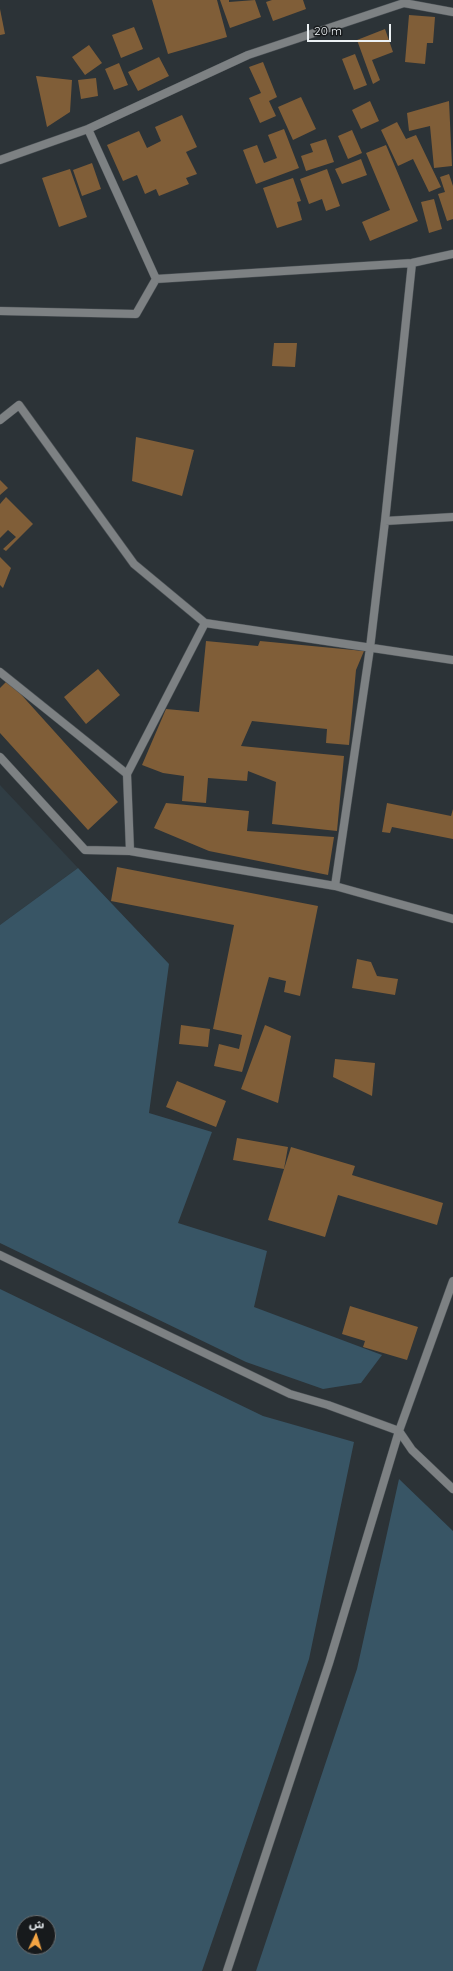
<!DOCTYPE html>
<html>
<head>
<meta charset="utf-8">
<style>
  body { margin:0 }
  #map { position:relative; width:453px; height:1971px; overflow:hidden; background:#2c3337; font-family:Quicksand,"Noto Sans Arabic",sans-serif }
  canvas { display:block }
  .north { position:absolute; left:16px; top:1915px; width:40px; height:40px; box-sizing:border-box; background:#171a1c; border:1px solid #6c7072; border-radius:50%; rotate:4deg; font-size:11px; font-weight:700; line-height:16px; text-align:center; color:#ecf1f4 }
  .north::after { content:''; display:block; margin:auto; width:14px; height:18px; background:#f3a443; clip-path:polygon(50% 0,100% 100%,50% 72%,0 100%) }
  .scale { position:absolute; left:307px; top:24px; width:84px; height:18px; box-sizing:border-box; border:2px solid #ecf1f4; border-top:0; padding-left:5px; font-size:12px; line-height:14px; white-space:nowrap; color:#ecf1f4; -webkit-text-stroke:3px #171a1c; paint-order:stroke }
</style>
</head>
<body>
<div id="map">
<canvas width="453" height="1971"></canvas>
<div class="north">ش</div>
<div class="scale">20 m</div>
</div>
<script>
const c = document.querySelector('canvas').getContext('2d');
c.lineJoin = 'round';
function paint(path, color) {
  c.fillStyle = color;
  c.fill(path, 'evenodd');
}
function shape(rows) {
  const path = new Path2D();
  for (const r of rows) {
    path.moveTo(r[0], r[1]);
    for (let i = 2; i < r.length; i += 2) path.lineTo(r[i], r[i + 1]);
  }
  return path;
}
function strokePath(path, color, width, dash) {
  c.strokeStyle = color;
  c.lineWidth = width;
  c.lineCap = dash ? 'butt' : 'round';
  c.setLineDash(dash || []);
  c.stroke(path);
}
const built = shape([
  [0,785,78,868,0,925]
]);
const green = shape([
  [78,868,169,964,149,1113,212,1132,178,1223,267,1251,254,1307,382,1355,361,1383,323,1389,246,1362,0,1243,0,925],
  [0,1289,263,1416,354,1442,309,1659,202,1971,0,1971],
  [24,1923,48,1923,48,1947,24,1947],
  [399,1479,453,1531,453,1971,256,1971,357,1669]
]);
const building = shape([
  [152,0,217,0,227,37,168,54],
  [220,0,229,0,229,2,255,0,261,17,230,28],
  [272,0,303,0,306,9,273,21,266,2],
  [0,9,5,34,0,35],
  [409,15,435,17,433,43,427,43,425,64,405,62],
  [134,27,143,49,121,58,112,35],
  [385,29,393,52,372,60,380,80,373,84,357,40],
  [89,45,102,63,85,75,72,57],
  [355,54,367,85,354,90,342,59],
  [159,57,169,76,138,91,128,72],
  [263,62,277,97,269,101,276,116,260,123,249,98,261,93,249,67],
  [119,63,128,85,114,90,105,69],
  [36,76,72,80,70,112,47,127],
  [96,78,98,96,81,99,78,80],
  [301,97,316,129,293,140,278,107],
  [370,101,379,121,361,129,352,110],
  [449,101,452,166,434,168,430,126,409,131,407,113],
  [182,115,197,147,186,152,197,174,186,178,189,184,159,196,156,189,145,194,137,175,123,181,107,145,139,131,147,148,161,141,155,127],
  [397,122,406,139,416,135,441,187,429,192,413,159,398,166,381,130],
  [284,129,299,168,256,184,243,150,257,145,264,163,277,158,268,135],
  [352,130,362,153,348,159,338,136],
  [326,139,334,162,306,171,301,156,313,152,310,144],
  [386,145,418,221,370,241,362,222,390,210,366,153],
  [361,159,367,175,342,184,335,169],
  [92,163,101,189,82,196,73,170],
  [70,169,87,217,59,227,42,178],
  [327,169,340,206,326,211,322,199,309,204,300,179],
  [449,174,453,186,453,219,447,221,438,194,445,192,440,177],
  [293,178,301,201,297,202,302,220,277,228,263,188],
  [434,199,442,229,429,233,421,202],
  [274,343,297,343,295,367,272,366],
  [136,437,194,450,182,496,132,481],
  [0,480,8,488,0,495],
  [6,497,33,524,6,551,3,549,16,537,8,530,0,538,0,504],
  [0,557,11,568,3,588,0,585],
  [206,641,258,646,260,641,364,651,356,670,349,745,326,743,327,729,252,721,241,746,344,756,337,831,272,824,276,782,248,771,247,781,208,778,206,803,182,801,184,776,163,773,142,765,166,709,199,712],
  [98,669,120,695,86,724,64,697],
  [8,680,118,802,88,830,0,733,0,688],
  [166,803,249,811,247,831,334,837,328,875,209,851,154,828],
  [387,803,451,816,453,809,453,839,392,827,390,833,382,832],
  [117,867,318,906,300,996,284,992,286,981,269,977,242,1072,214,1066,219,1044,239,1049,242,1035,213,1029,234,925,111,901],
  [357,959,371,962,377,976,398,979,395,995,352,988],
  [181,1025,210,1029,208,1047,179,1044],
  [265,1025,291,1036,278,1103,241,1089],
  [335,1059,375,1063,372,1096,333,1077],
  [177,1081,226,1101,216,1127,166,1107],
  [237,1138,288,1147,284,1169,233,1160],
  [291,1147,355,1166,352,1175,443,1203,437,1225,338,1195,325,1237,268,1220],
  [350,1306,418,1327,407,1360,363,1347,365,1341,342,1334]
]);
const street = shape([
  [88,129,156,279],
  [0,160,88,129,248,55,404,3,453,12],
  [0,311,136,314,156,279,412,263,453,254],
  [0,420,19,405,134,564,205,623],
  [385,521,453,517],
  [0,672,127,774,130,851,335,886,453,919],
  [0,757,85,850,130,851],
  [127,774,205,623,453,660],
  [335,886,370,648,385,521,412,263],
  [0,1255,290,1394,328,1405,399,1431,453,1281],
  [399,1431,412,1450,453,1489],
  [227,1971,329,1663,399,1431]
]);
paint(built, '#303d44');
paint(green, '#385565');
paint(building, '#805e38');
strokePath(street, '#4b5155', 9);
strokePath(street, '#7d8183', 8);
</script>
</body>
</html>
